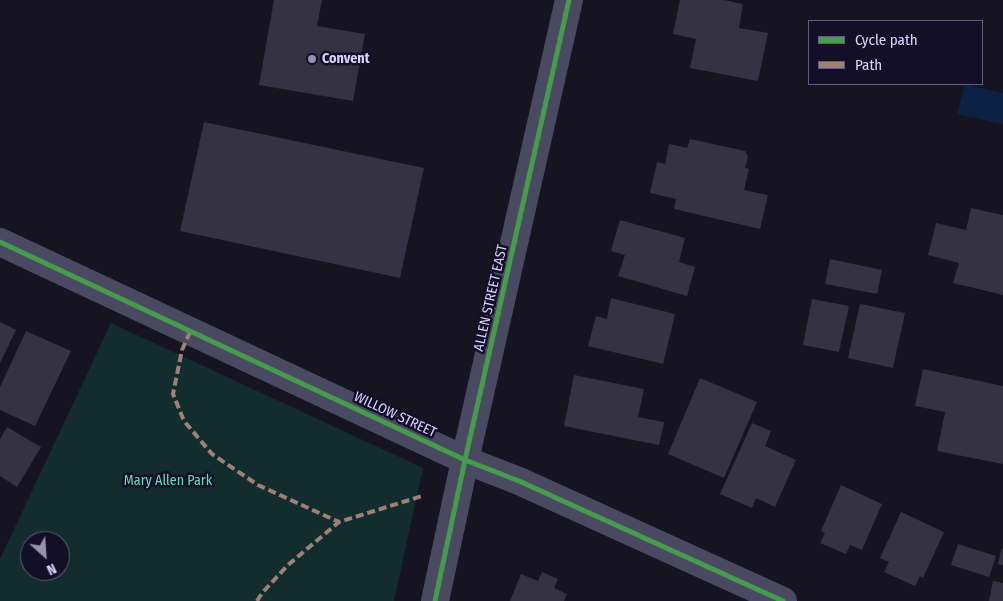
<!DOCTYPE html>
<html>
<head>
<meta charset="utf-8">
<style>
  body { margin:0 }
  #map { position:relative; width:1003px; height:601px; overflow:hidden; background:#161421; font-family:"Fira Sans Condensed",sans-serif }
  canvas { display:block }
  .legend { position:absolute; left:808px; top:20px; width:175px; height:65px; box-sizing:border-box; background:#130f26; border:1px solid #625e7d; margin:0; padding:6px 9px; list-style:none; font-size:15px; color:#d9d4ff }
  .legend li { display:flex; align-items:center; gap:10px; height:25px }
  .legend b { width:25px; border:1px solid #625e7d }
  .north { position:absolute; left:20px; top:531px; width:50px; height:50px; box-sizing:border-box; background:#130f26; border:1px solid #625e7d; border-radius:50%; rotate:154deg; font-size:14px; font-weight:700; line-height:20px; text-align:center; color:#d9d4ff }
  .north::after { content:''; display:block; margin:auto; width:18px; height:22px; background:#9591b1; clip-path:polygon(50% 0,100% 100%,50% 72%,0 100%) }
</style>
</head>
<body>
<div id="map">
<canvas width="1003" height="601"></canvas>
<ul class="legend">
<li><b style="height:6px;background:#469c4c"></b>Cycle path</li>
<li><b style="height:6px;background:#9e8076"></b>Path</li>
</ul>
<div class="north">N</div>
</div>
<script>
const c = document.querySelector('canvas').getContext('2d');
c.lineJoin = 'round';
function paint(path, color) {
  c.fillStyle = color;
  c.fill(path, 'evenodd');
}
function shape(rows) {
  const path = new Path2D();
  for (const r of rows) {
    path.moveTo(r[0], r[1]);
    for (let i = 2; i < r.length; i += 2) path.lineTo(r[i], r[i + 1]);
  }
  return path;
}
function strokePath(path, color, width, dash) {
  c.strokeStyle = color;
  c.lineWidth = width;
  c.lineCap = dash ? 'butt' : 'round';
  c.setLineDash(dash || []);
  c.stroke(path);
}
function drawText(font, color, halo, rows, align = 'center') {
  c.font = font + ' "Fira Sans Condensed",sans-serif';
  c.lineWidth = 5;
  c.setLineDash([]);
  c.textBaseline = 'middle';
  c.strokeStyle = halo;
  c.fillStyle = color;
  for (const [text, x, y, turn = 0] of rows) {
    c.save();
    c.translate(x, y);
    c.rotate((+turn || 0) * Math.PI / 180);
    c.textAlign = isNaN(turn) ? turn : align;
    if (halo) c.strokeText(text, 0, 0);
    c.fillText(text, 0, 0);
    c.restore();
  }
}
const green = shape([
  [111,323,423,468,394,601,0,601,0,559],
  [30,541,60,541,60,571,30,571]
]);
const water = shape([
  [965,84,1003,93,1003,124,957,114]
]);
const building = shape([
  [274,0,322,0,317,26,365,34,353,101,259,85],
  [680,0,724,0,743,4,739,28,768,33,758,81,690,68,696,39,673,34],
  [204,122,424,168,400,278,180,231],
  [690,139,745,151,748,157,745,168,749,169,744,190,768,195,760,229,674,209,676,199,650,193,657,162,665,164,669,144,687,148],
  [971,208,1003,215,1003,295,953,283,959,263,928,255,936,223,966,230],
  [620,220,685,238,679,262,695,267,687,296,618,276,625,255,611,251],
  [830,259,882,270,877,294,825,284],
  [611,298,675,314,663,364,588,346,596,316,607,319],
  [812,299,849,306,839,352,803,345],
  [860,304,905,313,893,368,848,358],
  [0,322,16,330,0,363],
  [26,331,71,351,35,426,0,410,0,387],
  [923,369,1003,386,1003,464,937,451,945,412,915,406],
  [574,375,644,389,638,417,664,422,659,445,564,426],
  [700,378,757,402,724,478,668,454],
  [752,423,771,431,765,446,796,460,775,507,756,498,752,508,720,494],
  [7,427,41,447,17,487,0,476,0,439],
  [841,485,882,504,862,550,850,545,846,554,820,543,825,533,821,531],
  [901,512,944,532,923,578,920,576,915,586,884,572,889,562,880,558],
  [958,544,996,556,989,577,951,565],
  [1002,548,1003,549,1003,565,998,564],
  [542,572,558,579,554,588,567,594,564,601,510,601,521,574,538,581],
  [993,581,1003,583,1003,601,989,601]
]);
const minor = shape([
  [0,242,465,460,519,481,783,601],
  [435,601,465,460,569,0]
]);
const quiet = shape([
  [190,332,182,350,173,394,184,421,212,454,258,485,339,522],
  [257,601,262,593,288,565,339,522,422,496]
]);
const cycleway = shape([
  [0,242,465,460,519,481,783,601],
  [435,601,465,460,569,0]
]);
const markers = [
  [312,59,5,"#9591b1"]
];
const poiNames = [
  ["Convent",322,59]
];
const streetNames = [
  ["ALLEN STREET EAST",491,298,-77],
  ["WILLOW STREET",395,415,25]
];
const parkNames = [
  ["Mary Allen Park",168,481]
];
paint(green, '#132c2d');
paint(water, '#0d2144');
paint(building, '#343243');
strokePath(minor, '#4a4962', 28);
strokePath(quiet, '#9e8076', 4, [8, 4]);
strokePath(cycleway, '#469c4c', 5);
for (const [x, y, r, color] of markers) {
  const dot = new Path2D();
  dot.arc(x, y, r, 0, 2 * Math.PI);
  c.fillStyle = color;
  c.fill(dot);
  strokePath(dot, '#130f26', 2);
}
drawText('bold 14px', '#d9d4ff', '#130f26', poiNames, 'left');
drawText('14px', '#d9d4ff', '#130f26', streetNames);
drawText('14px', '#5fe0c0', '#130f26', parkNames);
</script>
</body>
</html>
